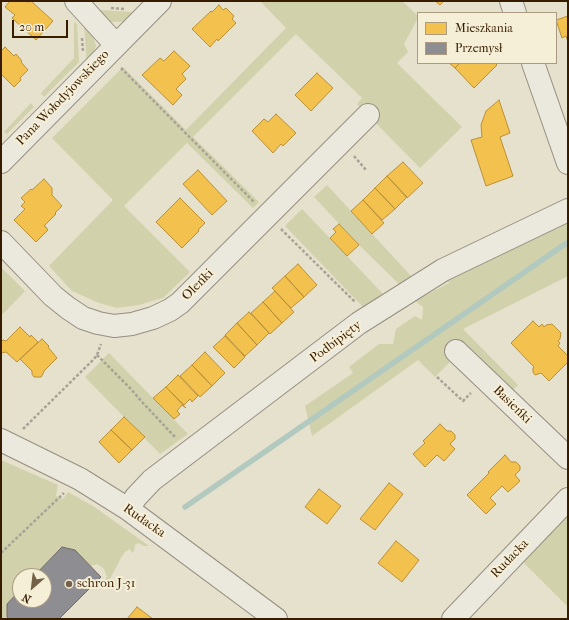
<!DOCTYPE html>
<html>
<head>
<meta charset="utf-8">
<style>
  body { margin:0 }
  #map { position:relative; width:569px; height:620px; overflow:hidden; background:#e6e1cc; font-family:"IM FELL French Canon",serif }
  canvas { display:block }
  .frame { position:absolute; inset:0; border:2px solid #371c00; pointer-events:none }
  .legend { position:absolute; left:417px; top:12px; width:140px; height:52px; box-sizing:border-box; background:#f6efd7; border:1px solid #aa9b81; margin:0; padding:5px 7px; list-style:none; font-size:12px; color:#371c00 }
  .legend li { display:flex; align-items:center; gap:8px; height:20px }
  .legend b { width:20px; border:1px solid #aa9b81 }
  .north { position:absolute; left:12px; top:568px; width:40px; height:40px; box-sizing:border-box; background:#f6efd7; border:1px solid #aa9b81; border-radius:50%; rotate:208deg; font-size:11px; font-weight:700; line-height:16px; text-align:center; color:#371c00 }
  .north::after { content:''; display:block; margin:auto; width:14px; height:18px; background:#746147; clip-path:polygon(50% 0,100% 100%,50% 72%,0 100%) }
  .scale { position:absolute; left:12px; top:20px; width:56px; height:18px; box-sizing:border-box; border:2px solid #371c00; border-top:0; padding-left:5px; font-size:12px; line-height:14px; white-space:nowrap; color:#371c00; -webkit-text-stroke:3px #f6efd7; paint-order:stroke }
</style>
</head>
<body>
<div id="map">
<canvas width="569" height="620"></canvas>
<div class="frame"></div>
<ul class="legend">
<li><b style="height:11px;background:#f2c14e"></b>Mieszkania</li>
<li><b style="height:11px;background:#8d8d92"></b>Przemysł</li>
</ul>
<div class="north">N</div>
<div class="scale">20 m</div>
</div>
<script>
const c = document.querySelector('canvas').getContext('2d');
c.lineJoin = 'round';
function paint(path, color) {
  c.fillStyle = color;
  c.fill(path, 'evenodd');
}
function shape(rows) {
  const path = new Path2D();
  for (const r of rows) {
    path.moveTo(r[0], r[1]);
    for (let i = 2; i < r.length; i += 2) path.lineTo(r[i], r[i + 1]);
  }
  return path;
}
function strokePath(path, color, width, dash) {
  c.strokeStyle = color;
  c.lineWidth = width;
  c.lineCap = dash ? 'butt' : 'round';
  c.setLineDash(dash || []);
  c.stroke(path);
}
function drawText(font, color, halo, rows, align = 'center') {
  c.font = font + ' "IM FELL French Canon",serif';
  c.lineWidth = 4;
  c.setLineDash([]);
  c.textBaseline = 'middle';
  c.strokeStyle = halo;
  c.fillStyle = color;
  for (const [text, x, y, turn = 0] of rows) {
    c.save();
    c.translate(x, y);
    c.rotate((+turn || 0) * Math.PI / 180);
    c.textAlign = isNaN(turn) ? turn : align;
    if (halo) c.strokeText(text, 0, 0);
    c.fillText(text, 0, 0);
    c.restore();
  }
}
const green = shape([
  [260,1,402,1,418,16,418,18,404,44,408,52,397,63,462,127,420,168,357,104,362,98,296,34,193,137,259,202,253,208,187,143,124,206,190,272,163,298,155,300,139,305,117,308,99,303,72,291,49,266,113,200,52,138,123,67,186,130,286,28],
  [99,10,131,12,135,15,126,21,119,22,111,22,96,14],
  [74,22,77,24,79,62,44,97,41,93,74,58],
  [84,25,93,36,96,46,92,56,87,64],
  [31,103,34,107,7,134,4,132],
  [327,185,411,276,399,284,359,245,314,197],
  [302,209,347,256,383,294,363,307,285,226],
  [568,219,568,276,463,329,518,385,511,392,459,340,453,346,455,357,435,377,418,360,312,436,305,406,353,373,349,367,379,344,393,344,396,329,415,316,422,320,423,307,415,301,449,283,445,276],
  [1,267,25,291,1,316],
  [109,353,188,434,160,454,85,377],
  [1,460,58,485,56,496,63,499,68,492,93,506,149,546,144,546,138,543,135,545,134,551,131,553,131,550,130,549,125,552,121,558,110,579,105,584,104,582,107,577,104,569,97,564,91,566,75,551,62,547,34,576,20,576,20,590,7,604,7,617,9,619,1,619],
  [568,509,568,607,520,559]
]);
const homes = shape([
  [10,1,26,1,27,2,31,1,53,21,36,40,12,18,15,15,5,7,10,1],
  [435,1,444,1,440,5,435,1],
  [219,5,223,10,226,8,234,16,232,19,236,23,218,41,217,39,210,47,192,29,211,11,212,12,219,5],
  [568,16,568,42,566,36,562,38,556,20,568,16],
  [5,47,14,56,16,54,22,61,21,62,28,70,20,78,21,80,14,87,1,74,1,51,5,47],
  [174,51,190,66,182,74,186,79,176,89,182,95,173,105,142,75,160,58,164,61,174,51],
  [449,63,460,63,455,68,449,63],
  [460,63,495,63,497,65,474,88,455,68,460,63],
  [317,73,333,88,311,111,295,95,317,73],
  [499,100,510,133,500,137,513,176,486,186,471,140,482,137,481,125,486,111,499,100],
  [276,114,296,133,283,146,281,144,273,153,252,131,264,119,268,122,276,114],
  [403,162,423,183,407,198,387,176,403,162],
  [198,170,227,201,212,215,183,184,198,170],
  [387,176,407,197,395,209,375,188,387,176],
  [44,179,52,188,52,195,62,206,55,213,56,214,44,226,46,227,48,230,36,242,14,220,25,209,21,206,25,202,21,198,31,189,32,190,44,179],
  [375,188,395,209,382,220,363,200,375,188],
  [180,198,205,223,198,230,199,231,182,248,156,222,180,198],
  [363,200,384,223,372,234,351,211,363,200],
  [339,224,359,245,347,256,330,238,336,232,333,229,339,224],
  [298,264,317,285,304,297,285,276,298,264],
  [285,276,304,297,291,308,272,288,285,276],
  [275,291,294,312,282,323,263,302,275,291],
  [263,302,282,323,270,334,251,313,263,302],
  [249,312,269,333,257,345,237,323,249,312],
  [533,321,539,327,542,324,544,327,546,325,552,324,561,333,560,339,558,341,560,343,558,346,568,356,568,362,549,381,541,373,535,375,533,372,533,368,534,367,511,343,533,321],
  [237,323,257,345,245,356,225,335,237,323],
  [20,327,30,337,31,335,38,342,17,362,6,352,1,353,1,342,3,340,6,341,20,327],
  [225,336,245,357,234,368,213,347,225,336],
  [42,339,49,346,48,347,57,358,44,371,43,374,41,377,34,377,32,374,32,371,20,359,42,339],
  [205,352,225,373,212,386,192,365,205,352],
  [192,365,212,386,200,397,180,376,192,365],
  [178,375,198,396,192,402,190,399,184,405,166,387,178,375],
  [166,387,186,408,182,405,177,411,180,414,174,419,153,398,166,387],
  [124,417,145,437,132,450,111,430,124,417],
  [440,424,447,431,451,431,455,435,455,439,450,444,455,449,444,461,437,455,425,467,413,454,425,443,423,441,440,424],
  [111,430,132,450,119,463,99,442,111,430],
  [505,455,511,462,516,462,520,466,520,470,515,475,520,481,508,492,502,486,490,498,496,504,486,514,467,495,489,473,488,472,505,455],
  [389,483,403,494,375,530,360,519,389,483],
  [319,489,341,506,327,524,305,507,319,489],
  [396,541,419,560,402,582,378,563,396,541],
  [137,607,153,619,127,619,137,607]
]);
const industry = shape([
  [62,547,75,550,101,577,59,619,9,619,7,617,7,604,20,590,20,600,44,600,44,576,34,576,62,547]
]);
const stream = shape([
  [185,507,568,242]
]);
const path = shape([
  [111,8,124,9],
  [82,38,83,51],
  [121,68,254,202],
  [354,156,366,170],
  [281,229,355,302],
  [97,355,130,388,143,403,175,437],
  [437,377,463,401,471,393],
  [23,429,94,359,97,355,101,344],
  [1,553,64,493]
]);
const minor = shape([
  [76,1,116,45],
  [511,1,515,13],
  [533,63,568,163],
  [1,162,160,1],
  [1,242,53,296,68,308,83,318,98,323,114,326,132,324,153,318,170,310,180,303,368,115],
  [456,351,568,458],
  [1,440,80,479,128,509,276,619],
  [128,509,136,497,152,480,359,323,443,270,568,210],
  [453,619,568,499]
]);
const markers = [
  [69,584,4,"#746147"]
];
const streetNames = [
  ["Pana Wołodyjowskiego",63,98,-46],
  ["Oleńki",198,285,-45],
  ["Podbipięty",336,342,-37],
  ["Basieńki",512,405,44],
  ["Rudacka",144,521,35],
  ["Rudacka",510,559,-46]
];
const poiNames = [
  ["schron J-31",77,584]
];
paint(green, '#d1d1ab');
paint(homes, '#f2c14e');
strokePath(homes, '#ba9037', 1);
paint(industry, '#8d8d92');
strokePath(industry, '#736b66', 1);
strokePath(stream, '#b2c9bf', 5.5);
strokePath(minor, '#968f80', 24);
strokePath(path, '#a8a297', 2.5, [3, 2]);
strokePath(minor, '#ebe8de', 22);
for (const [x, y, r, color] of markers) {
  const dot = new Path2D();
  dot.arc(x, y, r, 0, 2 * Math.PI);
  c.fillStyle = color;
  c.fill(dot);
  strokePath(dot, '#f6efd7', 1.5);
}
drawText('13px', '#371c00', '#f6efd7', streetNames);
drawText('13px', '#371c00', '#f6efd7', poiNames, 'left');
</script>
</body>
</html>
